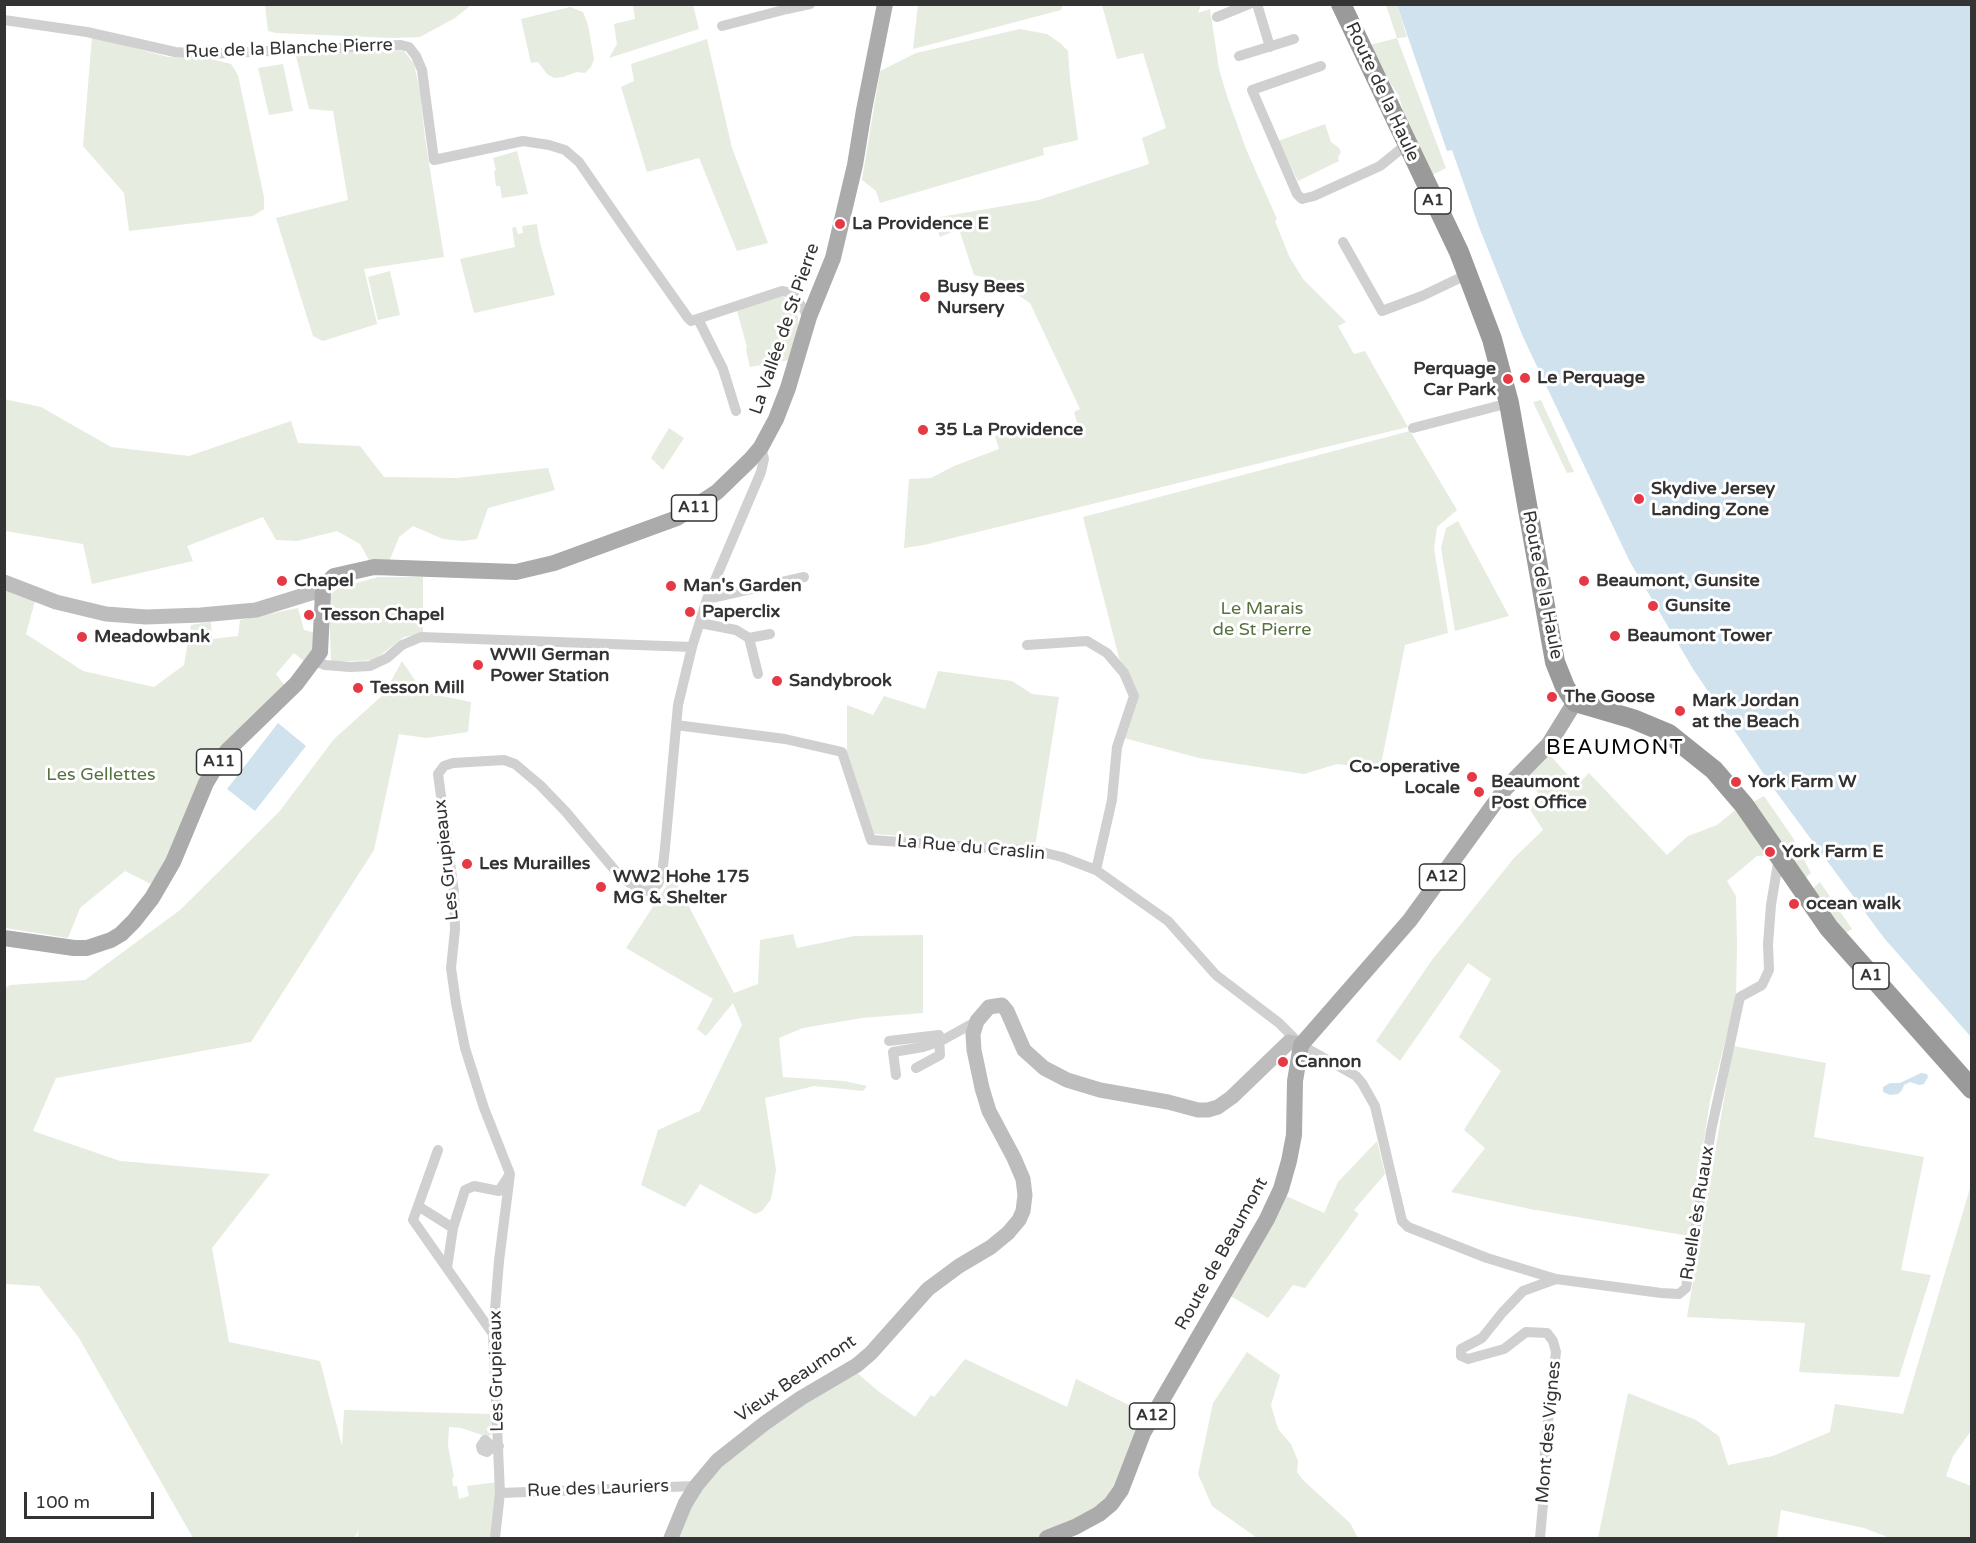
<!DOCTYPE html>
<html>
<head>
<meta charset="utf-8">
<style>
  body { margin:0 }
  #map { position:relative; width:1976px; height:1543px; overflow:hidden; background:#fff; font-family:"Varela Round",sans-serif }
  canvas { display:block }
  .frame { position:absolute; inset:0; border:6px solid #333; pointer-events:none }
  .scale { position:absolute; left:24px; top:1492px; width:130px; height:27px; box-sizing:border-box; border:3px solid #333; border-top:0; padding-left:8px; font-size:18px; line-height:21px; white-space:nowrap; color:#333; -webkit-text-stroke:4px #fff; paint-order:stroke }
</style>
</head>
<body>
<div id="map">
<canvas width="1976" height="1543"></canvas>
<div class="frame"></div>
<div class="scale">100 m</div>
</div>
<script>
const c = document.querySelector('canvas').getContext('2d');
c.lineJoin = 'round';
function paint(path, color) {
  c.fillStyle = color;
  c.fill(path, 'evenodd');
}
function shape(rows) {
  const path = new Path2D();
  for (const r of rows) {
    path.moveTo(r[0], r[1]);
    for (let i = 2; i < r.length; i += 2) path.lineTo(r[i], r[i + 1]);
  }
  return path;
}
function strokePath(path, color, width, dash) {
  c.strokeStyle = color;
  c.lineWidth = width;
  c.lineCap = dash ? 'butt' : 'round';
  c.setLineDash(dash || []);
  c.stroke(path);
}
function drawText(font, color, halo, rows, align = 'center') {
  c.font = font + ' "Varela Round",sans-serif';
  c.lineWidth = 6;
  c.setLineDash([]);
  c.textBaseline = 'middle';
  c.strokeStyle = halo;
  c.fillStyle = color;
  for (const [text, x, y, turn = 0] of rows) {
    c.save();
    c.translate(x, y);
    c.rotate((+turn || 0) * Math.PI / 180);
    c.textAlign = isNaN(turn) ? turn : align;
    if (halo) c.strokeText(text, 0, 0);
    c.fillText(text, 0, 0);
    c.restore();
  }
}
const green = shape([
  [265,5,265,4,471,5,455,18,420,37,393,38,276,33,268,31],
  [633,5,693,5,699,29,609,58,617,44,614,24,635,19],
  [918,5,918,4,1063,5,1061,10,913,49],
  [1102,5,1201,5,1198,13,1210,9,1219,69,1227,96,1246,149,1277,219,1275,221,1289,256,1303,279,1346,322,1338,326,1354,354,1365,351,1408,427,924,545,904,548,909,479,931,478,954,466,999,449,995,436,1018,427,1043,437,1078,426,1074,412,1080,409,1030,303,993,279,974,275,959,229,940,237,934,218,1039,200,1149,164,1142,138,1166,128,1143,53,1117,59],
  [1386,5,1397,5,1407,37,1397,38,1446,168,1430,176,1405,119,1399,96,1383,72,1370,45,1397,38],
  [570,7,583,12,588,25,594,59,591,67,585,73,577,72,563,77,554,78,547,74,538,62,531,63,521,19],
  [1020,29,1047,34,1060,43,1068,51,1070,79,1078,140,1043,148,1044,155,880,203,876,191,862,180,880,71,916,53],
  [92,37,168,57,207,58,231,64,238,75,264,197,264,209,253,216,129,231,124,193,83,146],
  [707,39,732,148,768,243,737,251,699,158,647,172,621,87,634,81,631,64],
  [389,50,404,51,414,64,420,91,425,138,444,257,364,269,377,324,323,341,313,336,276,218,348,200,333,111,309,109,296,56],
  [283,64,293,111,269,115,258,68],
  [1325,124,1331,142,1339,148,1341,152,1338,157,1339,161,1298,181,1278,141],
  [517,151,528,194,502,198,500,186,496,186,494,171,496,170,493,158],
  [537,224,540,243,555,295,474,313,460,259,515,247,512,228,516,227,518,234,523,233,522,226],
  [390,271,400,315,378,320,368,277],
  [780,295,788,300,798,316,798,332,790,360,750,367,746,350,747,347,737,311],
  [4,399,41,407,111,447,189,456,291,421,298,443,360,446,384,477,457,478,548,468,555,490,488,508,477,539,463,541,443,539,413,526,399,537,389,562,370,562,360,544,337,531,297,541,276,540,263,517,187,546,193,561,92,584,83,544,5,531],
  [1541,400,1574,472,1567,473,1533,402],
  [669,428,684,438,663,470,651,458],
  [1410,431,1457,510,1437,527,1434,549,1448,633,1405,645,1380,769,1337,764,1304,774,1199,758,1124,738,1138,694,1119,658,1083,517],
  [1458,521,1509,616,1455,631,1441,548,1446,528],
  [378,577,423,577,423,633,404,637,374,660,331,662,329,600,333,592,339,588],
  [5,588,35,601,26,634,83,671,154,687,184,665,191,625,211,622,212,639,238,636,240,620,298,608,304,630,316,633,315,649,306,663,294,653,276,674,285,686,215,753,173,850,151,884,125,871,80,908,68,938,5,928],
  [402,661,423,692,471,702,468,732,426,738,399,734,374,850,251,1042,56,1078,33,1131,120,1161,270,1174,212,1248,229,1342,320,1361,342,1446,344,1410,491,1414,493,1432,488,1437,461,1428,449,1427,448,1446,454,1477,452,1478,453,1486,457,1486,459,1499,469,1496,467,1486,498,1482,495,1538,357,1538,359,1529,355,1538,193,1538,79,1338,39,1286,5,1284,4,989,10,985,85,980,180,910,279,812,334,739,384,694],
  [938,671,1012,681,1032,694,1059,697,1035,846,874,834,847,752,847,705,873,715,884,696,925,709],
  [1547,752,1577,785,1589,773,1667,855,1688,836,1717,825,1739,807,1773,855,1757,856,1727,881,1736,896,1737,945,1736,998,1710,1101,1689,1236,1530,1209,1451,1192,1485,1148,1464,1130,1501,1071,1459,1037,1491,979,1468,963,1400,1061,1376,1041,1432,960,1514,858,1543,830,1529,808,1540,795,1523,776],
  [1764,796,1793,838,1811,873,1800,882,1753,802],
  [673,876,734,993,758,984,760,940,793,934,797,948,854,936,923,935,923,1013,862,1018,803,1028,779,1038,783,1077,844,1081,867,1086,863,1091,814,1086,765,1098,776,1170,771,1199,762,1211,755,1214,700,1184,685,1207,641,1185,658,1130,700,1111,742,1025,733,1003,706,1036,697,1029,713,999,626,948],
  [1820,882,1852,929,1841,936,1808,893],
  [1733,1046,1826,1063,1814,1137,1924,1157,1901,1270,1931,1275,1899,1377,1799,1372,1805,1323,1687,1317],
  [1377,1141,1385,1174,1354,1210,1359,1214,1305,1288,1293,1285,1268,1318,1229,1295,1284,1195,1324,1213,1338,1182],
  [1970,1188,1971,1431,1953,1456,1946,1476,1971,1486,1971,1538,1890,1538,1864,1528,1781,1510,1777,1538,1598,1538,1628,1393,1696,1420,1719,1436,1728,1465,1773,1456,1830,1432,1835,1404,1903,1414],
  [1247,1352,1280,1375,1271,1405,1278,1429,1291,1444,1298,1461,1297,1472,1303,1480,1350,1523,1358,1538,1257,1538,1212,1506,1198,1474,1213,1403],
  [965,1359,1067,1407,1076,1379,1147,1414,1127,1466,1105,1502,1067,1526,1036,1538,682,1538,676,1537,698,1488,744,1444,855,1371,878,1391,915,1417,931,1395,934,1397]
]);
const water = shape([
  [1397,5,1971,5,1971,1037,1884,938,1771,785,1693,669,1630,562,1523,337,1479,227,1452,150,1447,151],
  [278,723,306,746,255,811,227,789],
  [1921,1073,1927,1074,1928,1077,1924,1084,1919,1085,1910,1082,1904,1085,1902,1090,1898,1094,1890,1095,1883,1092,1883,1087,1890,1083,1900,1083]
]);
const street = shape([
  [1257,4,1270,47],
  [1217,17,1249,4],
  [4,20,87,32,175,52,206,54,401,45,409,47,416,56,422,70,434,160,523,141,549,145,565,150,579,162,635,243,688,318,691,321,782,291,792,293,809,317],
  [722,26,787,9,810,4],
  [1239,56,1294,39],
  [1321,66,1252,90,1297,194,1302,199,1314,196,1380,166,1407,144],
  [1343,242,1382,311,1422,296,1468,274],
  [698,319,723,369,736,411],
  [1413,428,1509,403],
  [707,599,804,577],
  [700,623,736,630,749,638,770,634],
  [749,638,758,674],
  [1027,645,1087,641,1107,653,1124,673,1134,696,1117,747,1112,800,1096,870],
  [315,661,325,665,350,667,370,666,387,658,402,645,421,637,692,647],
  [676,725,785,739,842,752,871,840,1038,851,1062,857,1096,870,1168,921,1216,975,1279,1023,1301,1045,1356,1076,1362,1083,1375,1106,1402,1221,1408,1227,1487,1258,1556,1279,1661,1293,1679,1294,1686,1288,1711,1131,1740,997,1762,985,1769,970,1768,944,1771,905,1779,857],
  [889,1041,939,1035,940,1055,916,1068],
  [896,1075,893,1052,923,1047,941,1041,977,1021],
  [438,1150,413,1220,493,1334],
  [418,1206,453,1228,447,1268],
  [453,1228,465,1190,474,1186,499,1191,508,1177],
  [493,1447,485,1440,481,1446,482,1450,487,1452,493,1447,499,1446],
  [500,1493,696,1486],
  [495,1538,500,1493,493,1334,499,1261,510,1174,484,1108,465,1048,456,1003,451,968,455,930,454,892,438,774,444,766,453,763,504,760,515,764,540,785,566,812,618,874,635,887,643,891,652,890,658,884,662,875,665,848,678,705,692,647,707,599,761,472,764,459,761,447],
  [1540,1538,1544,1493,1545,1447,1556,1352,1553,1341,1547,1333,1526,1332,1504,1349,1468,1359,1461,1356,1461,1349,1482,1338,1502,1313,1523,1291,1556,1279]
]);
const secondary = shape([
  [4,582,56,602,106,614,146,617,201,615,256,610,311,593,323,592],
  [671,1538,685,1504,696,1486,717,1461,765,1423,801,1398,857,1365,871,1353,928,1289,959,1266,991,1247,1008,1233,1019,1220,1023,1211,1025,1195,1023,1179,1014,1158,989,1111,982,1088,974,1050,973,1034,977,1021,989,1007,1002,1005,1007,1011,1024,1050,1044,1068,1067,1080,1100,1090,1168,1102,1198,1110,1208,1110,1218,1107,1232,1097,1289,1042,1301,1045]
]);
const primary = shape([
  [4,938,74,948,87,948,111,940,121,934,134,921,152,898,173,862,206,783,218,763,227,751,296,684,320,652,323,592,328,582,334,576,374,567,516,572,554,563,677,518,717,492,751,459,761,447,776,419,788,388,809,317,833,258,855,165,864,110,885,4],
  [1047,1538,1075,1527,1099,1514,1111,1504,1121,1490,1143,1433,1267,1219,1281,1189,1289,1161,1294,1135,1295,1081,1301,1045,1410,920,1505,789,1549,744,1575,702]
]);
const highway = shape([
  [1341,4,1459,252,1492,339,1509,403,1555,662,1565,687,1575,702,1633,719,1669,734,1714,770,1744,805,1829,928,1972,1089]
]);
const markers = [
  [840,224,6,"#e63946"],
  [925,297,6,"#e63946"],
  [1525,378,6,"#e63946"],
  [1508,379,6,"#e63946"],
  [923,430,6,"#e63946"],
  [1639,499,6,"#e63946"],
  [282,581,6,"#e63946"],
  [1584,581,6,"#e63946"],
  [671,586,6,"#e63946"],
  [1653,606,6,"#e63946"],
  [690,612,6,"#e63946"],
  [309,615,6,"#e63946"],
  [1615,636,6,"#e63946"],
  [82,637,6,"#e63946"],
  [478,665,6,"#e63946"],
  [777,681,6,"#e63946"],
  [358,688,6,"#e63946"],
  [1552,697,6,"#e63946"],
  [1680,711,6,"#e63946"],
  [1472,777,6,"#e63946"],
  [1736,782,6,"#e63946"],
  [1479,792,6,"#e63946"],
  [1770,852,6,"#e63946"],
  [467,864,6,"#e63946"],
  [601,887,6,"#e63946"],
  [1794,904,6,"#e63946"],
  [1283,1062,6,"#e63946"]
];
const shields = [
  [1433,201,36],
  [694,508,45],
  [219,762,45],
  [1442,877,45],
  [1871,976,36],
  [1152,1416,45]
];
const shieldNames = [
  ["A1",1433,201],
  ["A11",694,508],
  ["A11",219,762],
  ["A12",1442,877],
  ["A1",1871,976],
  ["A12",1152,1416]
];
const streetNames = [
  ["Rue de la Blanche Pierre",289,49,-2],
  ["Route de la Haule",1382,92,65],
  ["La Vallée de St Pierre",785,329,-71],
  ["Route de la Haule",1542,585,79],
  ["La Rue du Craslin",971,848,5],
  ["Les Grupieaux",447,860,-96],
  ["Ruelle ès Ruaux",1698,1213,-81],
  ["Route de Beaumont",1222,1254,-61],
  ["Les Grupieaux",497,1371,-91],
  ["Vieux Beaumont",796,1379,-34],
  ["Mont des Vignes",1549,1432,-85],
  ["Rue des Lauriers",598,1489,-2]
];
const poiNames = [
  ["La Providence E",852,224],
  ["Busy Bees",937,287],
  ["Nursery",937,308],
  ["Perquage",1496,369,"right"],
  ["Car Park",1496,390,"right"],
  ["Le Perquage",1537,378],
  ["35 La Providence",935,430],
  ["Skydive Jersey",1651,489],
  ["Landing Zone",1651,510],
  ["Chapel",294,581],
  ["Beaumont, Gunsite",1596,581],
  ["Man's Garden",683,586],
  ["Gunsite",1665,606],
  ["Paperclix",702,612],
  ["Tesson Chapel",321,615],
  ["Beaumont Tower",1627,636],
  ["Meadowbank",94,637],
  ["WWII German",490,655],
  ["Power Station",490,676],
  ["Sandybrook",789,681],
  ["Tesson Mill",370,688],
  ["The Goose",1564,697],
  ["Mark Jordan",1692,701],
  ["at the Beach",1692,722],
  ["Co-operative",1460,767,"right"],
  ["Locale",1460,788,"right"],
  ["Beaumont",1491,782],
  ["Post Office",1491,803],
  ["York Farm W",1748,782],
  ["York Farm E",1782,852],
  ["Les Murailles",479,864],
  ["WW2 Hohe 175",613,877],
  ["MG & Shelter",613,898],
  ["ocean walk",1806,904],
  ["Cannon",1295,1062]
];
const parkNames = [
  ["Le Marais",1262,609],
  ["de St Pierre",1262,630],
  ["Les Gellettes",101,775]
];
const quarterNames = [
  ["BEAUMONT",1615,748]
];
paint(green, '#e6ecdf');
paint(water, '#cfe2ee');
strokePath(street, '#d0d0d0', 10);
strokePath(secondary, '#bdbdbd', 15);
strokePath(primary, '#ababab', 16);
strokePath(highway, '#9a9a9a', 20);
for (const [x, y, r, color] of markers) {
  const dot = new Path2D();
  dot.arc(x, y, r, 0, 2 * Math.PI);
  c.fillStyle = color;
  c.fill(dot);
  strokePath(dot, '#fff', 2);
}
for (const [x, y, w] of shields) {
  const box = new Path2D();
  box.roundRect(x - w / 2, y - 13, w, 26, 4.5);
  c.fillStyle = '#fff';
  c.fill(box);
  strokePath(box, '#333', 1.5);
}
drawText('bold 16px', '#333', null, shieldNames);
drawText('18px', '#333', '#fff', streetNames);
drawText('bold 18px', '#333', '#fff', poiNames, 'left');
drawText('18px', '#56703f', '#fff', parkNames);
c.letterSpacing = '1.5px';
drawText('21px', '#000', '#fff', quarterNames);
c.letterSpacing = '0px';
</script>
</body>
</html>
